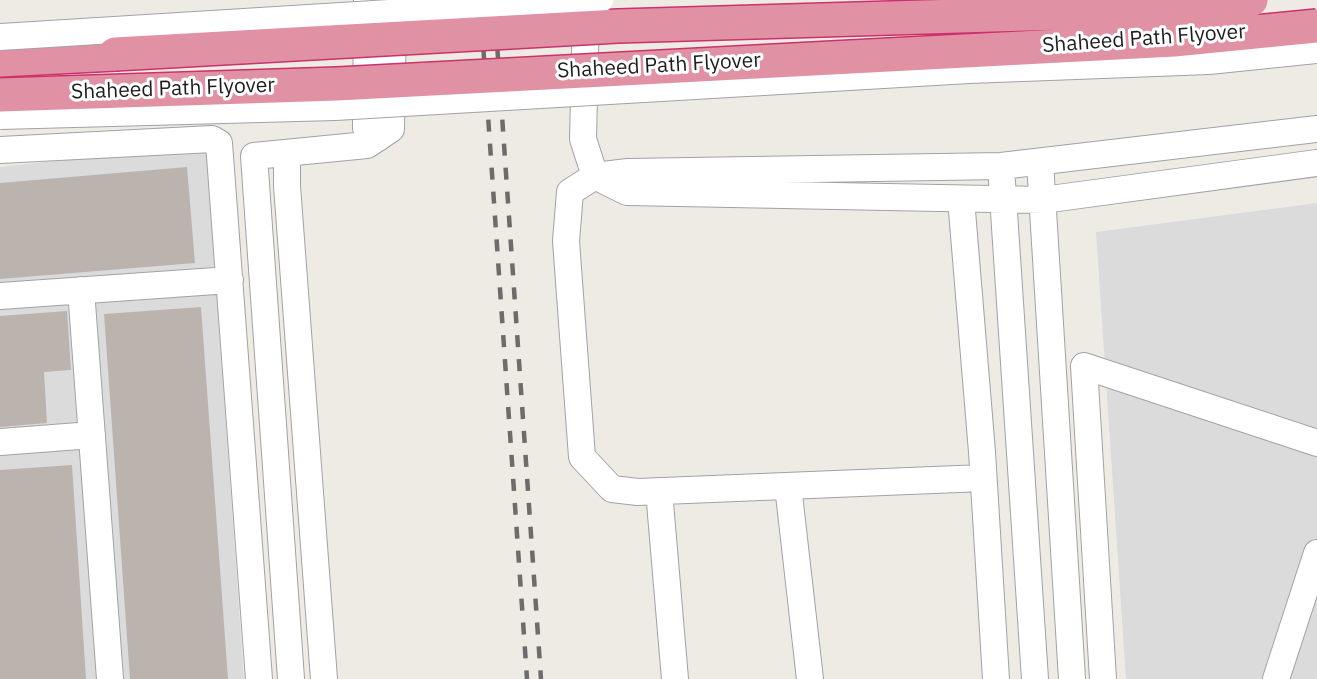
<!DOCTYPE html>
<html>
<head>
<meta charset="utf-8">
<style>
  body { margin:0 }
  canvas { display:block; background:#eeebe5 }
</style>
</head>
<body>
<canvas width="1317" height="679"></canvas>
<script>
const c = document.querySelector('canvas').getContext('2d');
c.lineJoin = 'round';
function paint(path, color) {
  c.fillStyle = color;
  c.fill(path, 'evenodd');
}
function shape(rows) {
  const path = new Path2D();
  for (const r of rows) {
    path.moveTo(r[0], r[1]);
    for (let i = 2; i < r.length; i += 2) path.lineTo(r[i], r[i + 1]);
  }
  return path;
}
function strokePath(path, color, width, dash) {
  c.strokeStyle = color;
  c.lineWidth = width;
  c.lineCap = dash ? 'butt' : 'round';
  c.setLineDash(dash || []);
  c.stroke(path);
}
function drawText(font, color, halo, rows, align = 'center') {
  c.font = font + ' "IBM Plex Sans",sans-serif';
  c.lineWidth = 6;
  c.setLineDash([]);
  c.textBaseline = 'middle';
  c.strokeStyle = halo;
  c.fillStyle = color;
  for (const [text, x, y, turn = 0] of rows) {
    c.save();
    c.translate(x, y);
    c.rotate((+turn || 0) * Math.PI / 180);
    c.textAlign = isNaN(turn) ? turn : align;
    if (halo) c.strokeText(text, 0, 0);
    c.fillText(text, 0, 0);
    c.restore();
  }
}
const residential = shape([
  [206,144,244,679,0,679,0,167],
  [1317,203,1317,679,1126,679,1096,232]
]);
const building = shape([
  [187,167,195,263,0,279,0,183],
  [201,307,228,679,130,679,104,314],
  [67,311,71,370,44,372,47,423,0,427,0,316],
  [72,465,86,679,0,679,0,470]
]);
const minor = shape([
  [367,0,366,128,378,138],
  [586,10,583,139,595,176,627,192,1043,200,1317,163],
  [0,150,212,139,219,143,259,679],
  [287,153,287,186,324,679],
  [1040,162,1072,679],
  [1002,182,1035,679],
  [961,199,982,452,996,679],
  [81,290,110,679],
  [0,296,230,280],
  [0,442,92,435],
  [983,478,638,492,612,489,582,457,566,241,570,192,595,176,628,172,1001,166,1317,129],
  [788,486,810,679],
  [659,491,675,679],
  [291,679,254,156,367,145,391,129,393,20],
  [1103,679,1084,366,1317,443],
  [1276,679,1317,553]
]);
const highway = shape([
  [0,60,115,54]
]);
const rail = shape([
  [480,0,527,679],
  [494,0,541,679]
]);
const minorBridge = shape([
  [0,37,600,0],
  [0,116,335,107,969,70,1209,61,1317,50]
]);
const highwayBridge = shape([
  [115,54,618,26,1129,11,1251,0],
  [0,95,337,84,1174,40,1317,26]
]);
const streetNames = [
  ["Shaheed Path Flyover",1144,39,-4],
  ["Shaheed Path Flyover",659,66,-3],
  ["Shaheed Path Flyover",173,89,-2]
];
paint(residential, '#dcdbdb');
paint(building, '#bbb4ae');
strokePath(minor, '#a2a2a2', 28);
strokePath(highway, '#cd316c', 36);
strokePath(minor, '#fff', 26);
strokePath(highway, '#e092a4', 33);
strokePath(rail, '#6c6c6c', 4.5, [12, 12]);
strokePath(minorBridge, '#a2a2a2', 28, []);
strokePath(highwayBridge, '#cd316c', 36, []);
strokePath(minorBridge, '#fff', 26);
strokePath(highwayBridge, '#e092a4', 33);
drawText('21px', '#1e1e1e', '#fff', streetNames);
</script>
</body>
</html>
